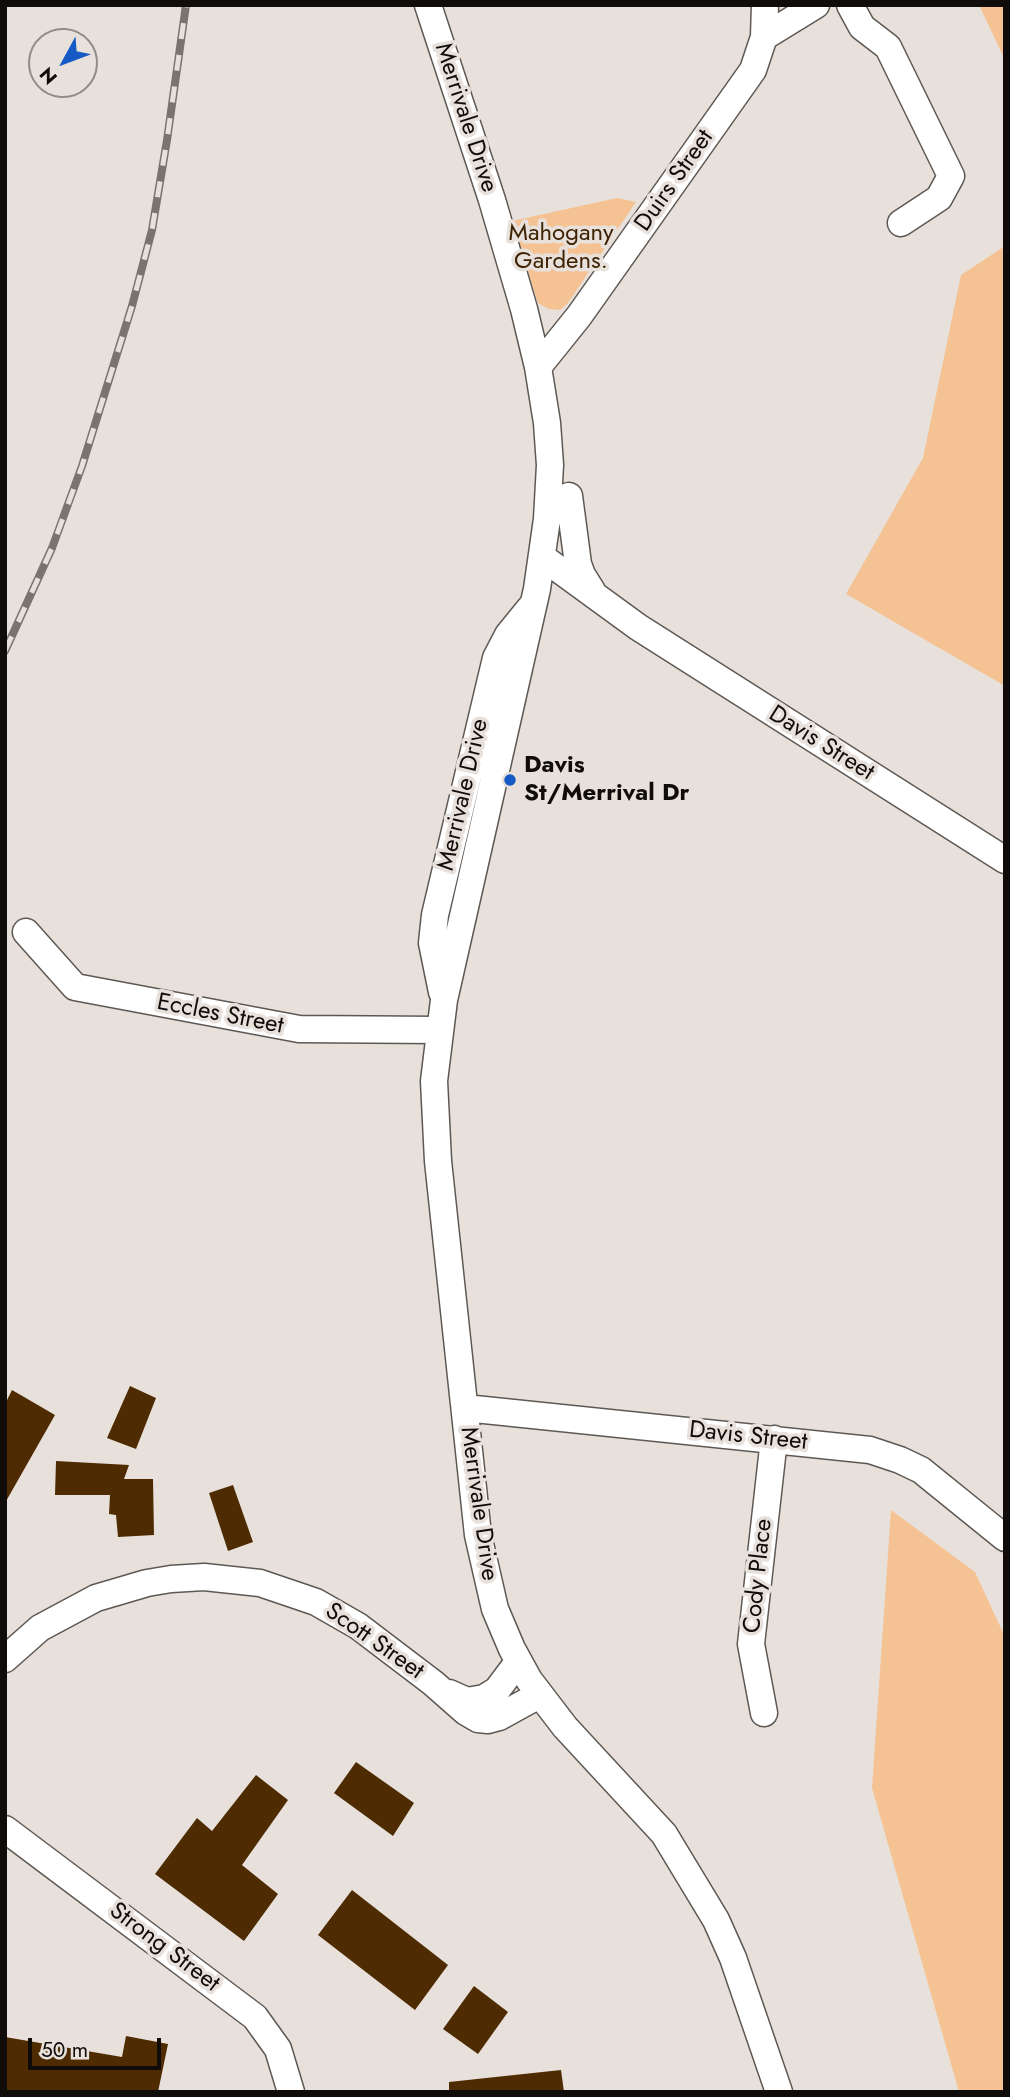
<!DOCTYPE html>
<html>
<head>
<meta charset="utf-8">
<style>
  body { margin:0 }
  #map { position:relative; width:1010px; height:2097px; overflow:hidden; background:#e8e1db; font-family:Jost,sans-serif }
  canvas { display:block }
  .frame { position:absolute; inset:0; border:7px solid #0f0c0a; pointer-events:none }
  .north { position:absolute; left:28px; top:28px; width:70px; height:70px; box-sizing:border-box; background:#e8e1db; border:2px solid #918c87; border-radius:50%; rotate:229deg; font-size:19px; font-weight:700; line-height:28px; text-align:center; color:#0f0c0a }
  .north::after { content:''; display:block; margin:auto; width:24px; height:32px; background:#155ac5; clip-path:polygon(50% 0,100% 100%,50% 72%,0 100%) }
  .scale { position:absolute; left:28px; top:2038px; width:133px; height:32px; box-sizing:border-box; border:4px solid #0f0c0a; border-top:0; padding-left:9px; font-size:21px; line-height:24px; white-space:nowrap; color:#0f0c0a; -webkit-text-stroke:5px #e8e1db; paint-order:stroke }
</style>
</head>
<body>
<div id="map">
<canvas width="1010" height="2097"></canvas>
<div class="frame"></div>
<div class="north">N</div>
<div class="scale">50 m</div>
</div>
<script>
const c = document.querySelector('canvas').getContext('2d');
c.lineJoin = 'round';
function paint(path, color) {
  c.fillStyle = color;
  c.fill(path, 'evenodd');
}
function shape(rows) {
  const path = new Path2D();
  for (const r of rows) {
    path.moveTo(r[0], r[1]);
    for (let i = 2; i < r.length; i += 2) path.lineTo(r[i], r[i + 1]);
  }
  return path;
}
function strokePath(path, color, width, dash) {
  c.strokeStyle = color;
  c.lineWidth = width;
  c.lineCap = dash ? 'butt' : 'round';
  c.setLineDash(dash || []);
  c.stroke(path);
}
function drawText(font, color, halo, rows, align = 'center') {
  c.font = font + ' Jost,sans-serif';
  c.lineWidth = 7;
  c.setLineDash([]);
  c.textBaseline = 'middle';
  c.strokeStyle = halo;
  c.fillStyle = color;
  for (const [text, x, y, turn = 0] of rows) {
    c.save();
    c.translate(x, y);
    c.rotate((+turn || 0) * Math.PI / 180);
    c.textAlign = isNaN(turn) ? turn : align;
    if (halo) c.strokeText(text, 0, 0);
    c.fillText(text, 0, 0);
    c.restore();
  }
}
const green = shape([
  [979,5,1005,5,1005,60],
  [617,198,636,202,568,303,560,310,549,309,538,303,512,221],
  [1005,246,1005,686,846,594,923,458,961,275],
  [891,1510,975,1572,1005,1637,1005,2092,959,2092,872,1788]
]);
const building = shape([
  [130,1386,156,1398,136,1449,107,1438],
  [12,1390,55,1415,5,1503,5,1404],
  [56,1461,129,1465,124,1479,153,1479,154,1535,118,1537,116,1515,109,1514,110,1495,55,1495],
  [233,1485,253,1542,228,1551,209,1493],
  [356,1762,414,1803,393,1836,334,1793],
  [256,1775,288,1800,242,1865,278,1894,244,1941,155,1874,197,1818,212,1831],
  [352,1890,448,1965,415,2010,318,1935],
  [474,1986,508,2012,478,2054,443,2029],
  [126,2036,168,2044,158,2092,5,2092,5,2037,122,2057],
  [561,2070,564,2092,449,2092,449,2082]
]);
const minor = shape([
  [428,5,492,200,524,309,538,367,547,423,550,465,547,519,537,589,444,1000,434,1081,438,1161,478,1535,495,1609,512,1649,529,1680,565,1727,664,1834,716,1920,733,1958,779,2092],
  [850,5,862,27,888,47,951,176,939,198,901,223],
  [764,37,765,5],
  [538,367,579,316,753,70,764,37,816,5],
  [569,496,578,564,582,575,592,591],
  [542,557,638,627,1005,860],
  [26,932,75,987,299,1029,440,1030],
  [442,992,432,943,435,915,496,658,508,635,530,608],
  [465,1408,870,1450,900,1460,921,1470,1005,1538],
  [5,1659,40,1628,96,1598,147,1583,171,1579,204,1577,260,1583,316,1602,358,1626,433,1683,466,1712,478,1719,488,1720,499,1717,539,1695],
  [449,1693,467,1701,484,1698,497,1690,518,1662],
  [764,1713,751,1644,774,1439],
  [5,1829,255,2017,278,2049,291,2092]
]);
const rail = shape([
  [5,651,52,548,82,466,132,306,152,230,167,140,186,5]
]);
const markers = [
  [510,780,7,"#155ac5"]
];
const streetNames = [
  ["Merrivale Drive",465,118,72],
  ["Duirs Street",675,181,-55],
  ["Davis Street",821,744,32],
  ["Merrivale Drive",464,795,-77],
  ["Eccles Street",220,1015,11],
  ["Davis Street",748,1437,6],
  ["Merrivale Drive",478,1504,82],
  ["Cody Place",759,1576,-84],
  ["Scott Street",374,1642,35],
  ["Strong Street",164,1948,37]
];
const parkNames = [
  ["Mahogany",561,234],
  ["Gardens.",561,262]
];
const poiNames = [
  ["Davis",524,766],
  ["St/Merrival Dr",524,794]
];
paint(green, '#f5c294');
paint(building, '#4e2b01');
strokePath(minor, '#5e5853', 29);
strokePath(minor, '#fff', 26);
strokePath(rail, '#797470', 8);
strokePath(rail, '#e8e1db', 5, [16]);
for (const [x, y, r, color] of markers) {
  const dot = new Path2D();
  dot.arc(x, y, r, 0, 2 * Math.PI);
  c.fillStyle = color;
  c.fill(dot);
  strokePath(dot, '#e8e1db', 2.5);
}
drawText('24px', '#0f0c0a', '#e8e1db', streetNames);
drawText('24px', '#3e2203', '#e8e1db', parkNames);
drawText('bold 24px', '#0f0c0a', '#e8e1db', poiNames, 'left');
</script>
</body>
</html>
